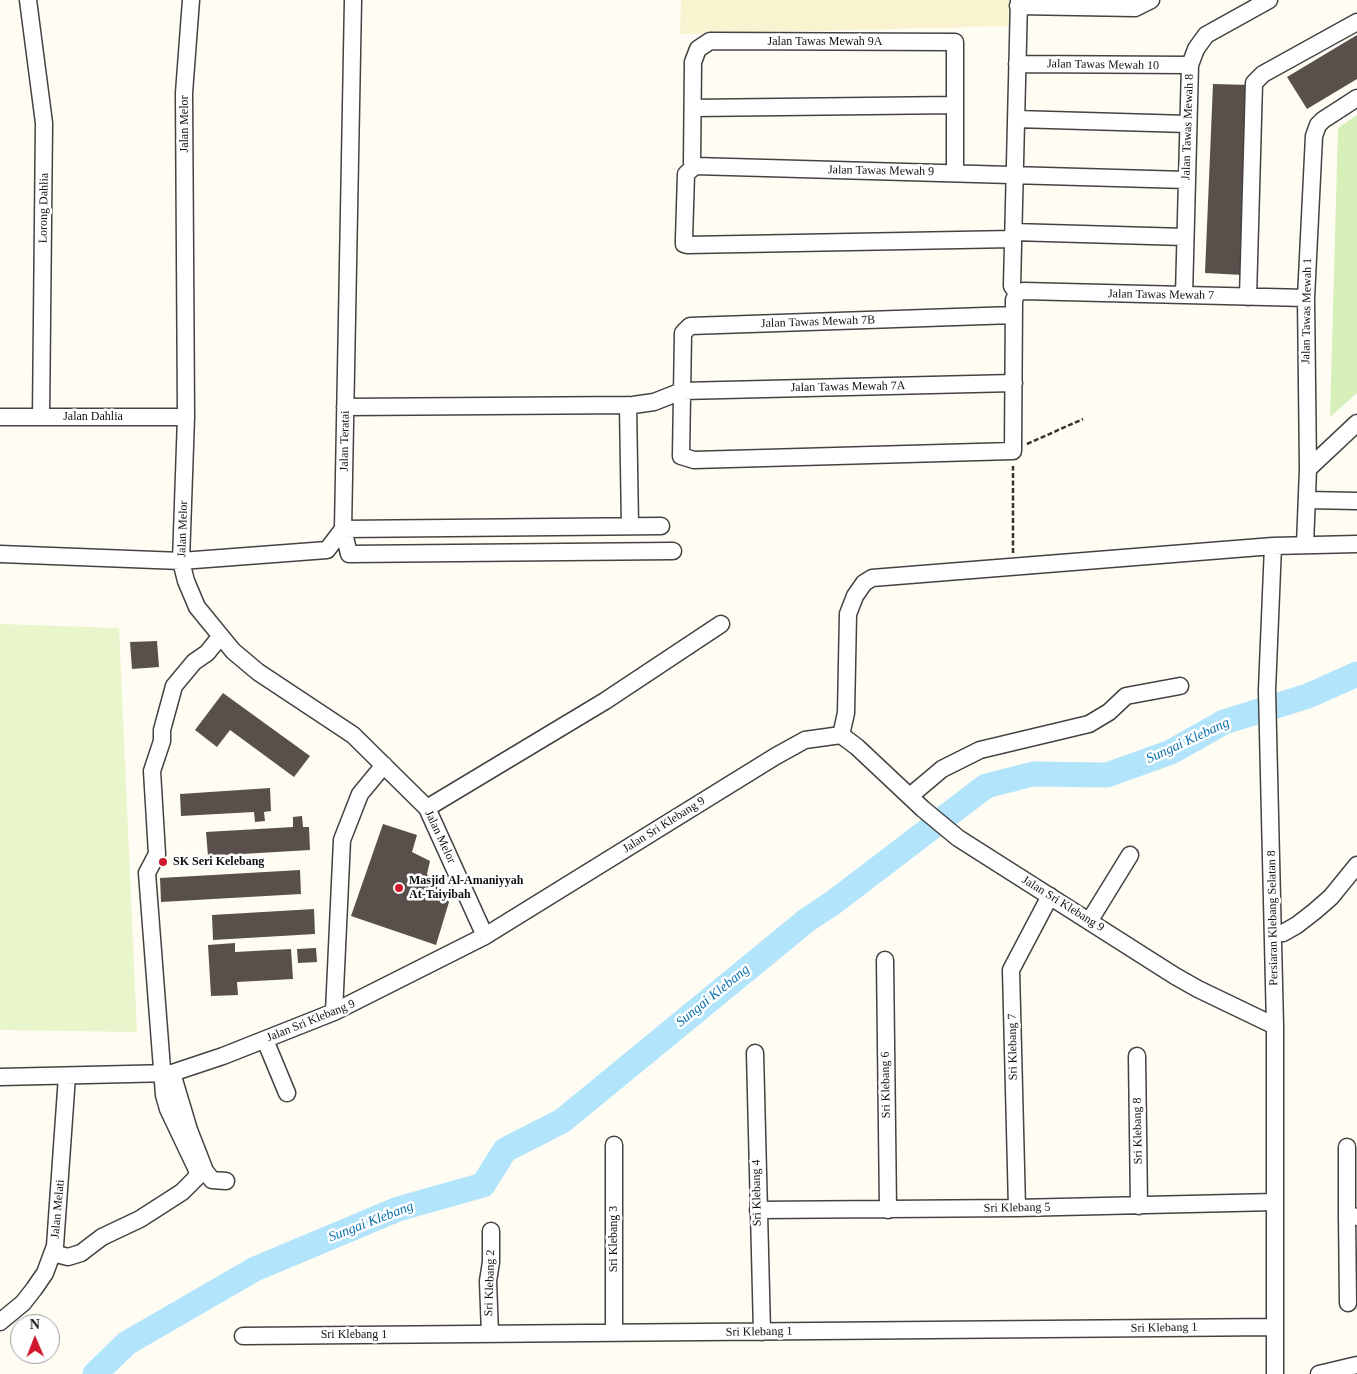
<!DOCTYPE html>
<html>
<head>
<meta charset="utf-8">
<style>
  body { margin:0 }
  #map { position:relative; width:1357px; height:1374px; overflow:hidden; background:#fffcf3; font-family:Georgia,serif }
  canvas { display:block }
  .north { position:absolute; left:10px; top:1314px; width:50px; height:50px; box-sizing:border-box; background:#fff; border:1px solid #9f9f9f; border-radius:50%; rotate:359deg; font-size:14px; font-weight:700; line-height:20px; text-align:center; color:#101010 }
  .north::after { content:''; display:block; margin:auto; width:18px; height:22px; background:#d0182c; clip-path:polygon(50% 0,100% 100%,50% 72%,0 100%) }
</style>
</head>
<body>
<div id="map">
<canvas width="1357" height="1374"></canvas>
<div class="north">N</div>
</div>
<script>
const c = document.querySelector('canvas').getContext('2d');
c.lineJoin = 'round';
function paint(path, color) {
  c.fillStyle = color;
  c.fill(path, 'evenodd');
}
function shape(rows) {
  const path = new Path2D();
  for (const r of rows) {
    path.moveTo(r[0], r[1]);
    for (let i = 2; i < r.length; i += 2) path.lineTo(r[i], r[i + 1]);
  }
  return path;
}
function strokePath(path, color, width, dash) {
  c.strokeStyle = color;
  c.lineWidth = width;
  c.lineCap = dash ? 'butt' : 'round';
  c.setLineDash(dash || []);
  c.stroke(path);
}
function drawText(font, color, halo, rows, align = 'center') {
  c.font = font + ' Georgia,serif';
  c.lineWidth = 5;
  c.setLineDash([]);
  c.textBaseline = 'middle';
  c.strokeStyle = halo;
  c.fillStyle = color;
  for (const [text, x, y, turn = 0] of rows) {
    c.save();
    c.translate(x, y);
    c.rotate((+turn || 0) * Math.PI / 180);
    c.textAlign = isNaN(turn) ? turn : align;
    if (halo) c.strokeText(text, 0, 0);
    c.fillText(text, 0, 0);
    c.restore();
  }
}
const farmland = shape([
  [681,0,1019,0,1017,26,680,34]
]);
const green = shape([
  [1357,115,1357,393,1330,417,1338,128]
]);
const pitch = shape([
  [0,624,119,628,137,1032,0,1030]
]);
const river = shape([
  [95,1374,127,1343,255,1269,398,1209,483,1185,505,1150,562,1121,807,920,834,902,986,786,1033,774,1107,775,1171,752,1224,722,1308,696,1357,674]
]);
const building = shape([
  [1357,35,1357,79,1307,109,1287,77],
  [1213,84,1251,85,1243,275,1205,273],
  [157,641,159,667,132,669,130,642],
  [223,693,310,756,294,777,230,730,217,747,195,730],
  [270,788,271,811,264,812,265,821,255,822,254,812,181,816,180,794],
  [302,816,303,827,309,827,310,850,208,856,206,832,293,827,293,817],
  [383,824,417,835,412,852,430,861,427,874,449,902,436,945,351,916],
  [300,870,301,894,161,902,160,878],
  [314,909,315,934,213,940,212,915],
  [235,943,235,952,291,949,293,979,237,982,238,995,211,996,208,945],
  [316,948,317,962,298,963,297,949]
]);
const path = shape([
  [1027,444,1083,419],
  [1013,553,1013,466]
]);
const minor = shape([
  [28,0,44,123,41,417],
  [191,0,184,93,186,417,181,561,186,581,197,607,233,651,258,672,353,735,427,808,485,936],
  [353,0,343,529,349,554,673,551],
  [1018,6,1135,8,1151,0],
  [1017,64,1190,65],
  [693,108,955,105],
  [1016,119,1188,124],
  [695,166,692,163,693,62,698,49,710,41,955,42,955,173],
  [695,166,1186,180],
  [695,166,686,174,684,239,684,244,687,245,1013,239],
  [1013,232,1185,237],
  [1017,293,1012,286,1019,0],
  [1017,293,1023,291,1306,298],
  [1184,295,1190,65,1196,49,1206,35,1269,0],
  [1248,297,1254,83,1263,74,1357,22],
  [1014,315,690,326,683,333,681,456,694,460,1013,451,1014,300,1017,293],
  [628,405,630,526],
  [345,407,633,405,654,402,682,391,1014,383],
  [0,417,186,417],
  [1308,469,1357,423],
  [1307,500,1357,501],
  [343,529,661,526],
  [1305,545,1308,469,1306,298,1314,136,1318,125,1323,120,1357,98],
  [0,554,181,561,327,550,343,529],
  [841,735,846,713,848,614,855,596,864,583,872,578,1273,546],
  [910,796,942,769,980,750,1089,724,1109,712,1126,696,1180,686],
  [427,808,605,701,721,624],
  [1090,920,1130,855],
  [1273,934,1283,933,1297,925,1315,911,1331,897,1357,865],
  [885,960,888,1210],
  [334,1012,342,840,360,794,384,765],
  [265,1040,287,1093],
  [755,1053,762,1332],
  [1137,1056,1139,1206],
  [172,1073,189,1130,205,1171,212,1180,226,1181],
  [0,1077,172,1073,223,1056,334,1012,485,936,776,756,805,740,841,735,857,747,923,809,958,838,1175,976,1198,989,1275,1026],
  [614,1145,614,1333],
  [1347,1147,1347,1215,1357,1217],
  [1017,1208,1011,970,1050,896],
  [758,1210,1017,1208,1275,1202],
  [1347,1215,1348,1303],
  [53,1253,68,1257,81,1253,102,1237,140,1219,182,1192,197,1177,197,1170,168,1109,164,1095,147,873,157,854,152,771,162,741,162,730,174,686,194,662,207,653,220,637],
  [0,1322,23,1303,34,1289,45,1273,55,1246,67,1076],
  [490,1334,488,1281,491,1262,491,1231],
  [243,1336,1275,1327],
  [1275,1374,1275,1026,1267,690,1273,546,1357,544],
  [1319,1374,1357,1365]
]);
const markers = [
  [163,862,5,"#d0182c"],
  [399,888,5,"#d0182c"]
];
const streetNames = [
  ["Jalan Tawas Mewah 9A",825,42],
  ["Jalan Tawas Mewah 10",1103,65,1],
  ["Jalan Melor",185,124,-90],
  ["Jalan Tawas Mewah 8",1188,127,-88],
  ["Jalan Tawas Mewah 9",881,171,1],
  ["Lorong Dahlia",44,208,-89],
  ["Jalan Tawas Mewah 7",1161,295,1],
  ["Jalan Tawas Mewah 1",1307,311,-89],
  ["Jalan Tawas Mewah 7B",818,322,-2],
  ["Jalan Tawas Mewah 7A",848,387,-1],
  ["Jalan Dahlia",93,417],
  ["Jalan Teratai",345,441,-89],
  ["Jalan Melor",183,529,-88],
  ["Jalan Sri Klebang 9",664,825,-32],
  ["Jalan Melor",440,837,65],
  ["Jalan Sri Klebang 9",1063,904,32],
  ["Persiaran Klebang Selatan 8",1273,918,-91],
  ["Jalan Sri Klebang 9",311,1021,-22],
  ["Sri Klebang 7",1013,1047,-91],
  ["Sri Klebang 6",886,1085,-91],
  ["Sri Klebang 8",1138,1131,-91],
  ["Sri Klebang 4",757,1193,-91],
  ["Sri Klebang 5",1017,1208,-1],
  ["Jalan Melati",58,1209,-85],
  ["Sri Klebang 3",614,1239,-90],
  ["Sri Klebang 2",490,1283,-88],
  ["Sri Klebang 1",1164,1328,-1],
  ["Sri Klebang 1",759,1332,-1],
  ["Sri Klebang 1",354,1335]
];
const poiNames = [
  ["SK Seri Kelebang",173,862],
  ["Masjid Al-Amaniyyah",409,881],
  ["At-Taiyibah",409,895]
];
const waterNames = [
  ["Sungai Klebang",1188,741,-25],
  ["Sungai Klebang",713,996,-39],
  ["Sungai Klebang",371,1222,-21]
];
paint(farmland, '#f9f3d0');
paint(green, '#d7efb8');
paint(pitch, '#e9f5cb');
strokePath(river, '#b2e5fc', 25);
paint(building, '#5a504b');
strokePath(minor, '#434343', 19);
strokePath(path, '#323232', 2.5, [5, 2.5]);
strokePath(minor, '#fff', 16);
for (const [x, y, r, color] of markers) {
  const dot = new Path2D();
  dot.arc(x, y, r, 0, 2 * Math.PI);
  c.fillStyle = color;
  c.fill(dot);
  strokePath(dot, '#fff', 2);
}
drawText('12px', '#101010', '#fff', streetNames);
drawText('bold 12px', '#101010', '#fff', poiNames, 'left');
drawText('italic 14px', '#0b72b1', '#fff', waterNames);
</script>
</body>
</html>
